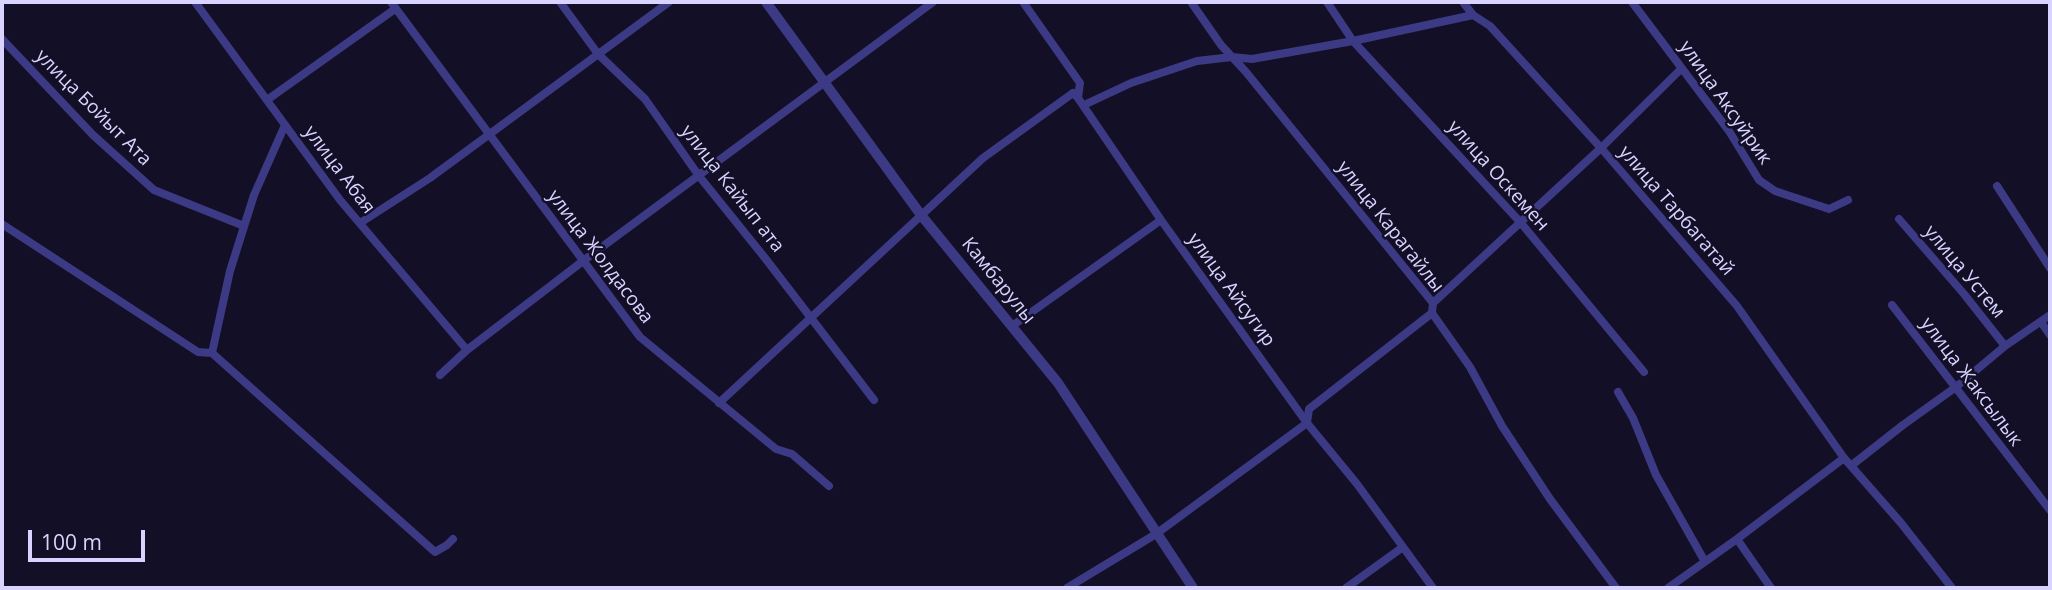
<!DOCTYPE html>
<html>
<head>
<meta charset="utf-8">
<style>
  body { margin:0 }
  #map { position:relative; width:2052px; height:590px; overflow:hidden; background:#130f26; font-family:"Open Sans",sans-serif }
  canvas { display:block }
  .frame { position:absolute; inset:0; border:4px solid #d9d4ff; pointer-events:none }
  .scale { position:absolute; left:28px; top:530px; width:117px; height:32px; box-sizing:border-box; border:4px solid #d9d4ff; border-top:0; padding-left:9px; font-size:21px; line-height:24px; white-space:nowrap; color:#d9d4ff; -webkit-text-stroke:5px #130f26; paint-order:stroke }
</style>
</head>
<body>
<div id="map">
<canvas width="2052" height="590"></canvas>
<div class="frame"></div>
<div class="scale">100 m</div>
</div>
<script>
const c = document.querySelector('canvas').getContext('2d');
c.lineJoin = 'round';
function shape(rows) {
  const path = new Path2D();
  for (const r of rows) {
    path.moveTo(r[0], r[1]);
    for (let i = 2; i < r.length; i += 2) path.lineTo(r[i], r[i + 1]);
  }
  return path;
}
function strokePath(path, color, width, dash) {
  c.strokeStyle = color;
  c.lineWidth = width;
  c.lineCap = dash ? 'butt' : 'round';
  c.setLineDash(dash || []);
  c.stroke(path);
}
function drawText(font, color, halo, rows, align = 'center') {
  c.font = font + ' "Open Sans",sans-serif';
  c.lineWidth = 5;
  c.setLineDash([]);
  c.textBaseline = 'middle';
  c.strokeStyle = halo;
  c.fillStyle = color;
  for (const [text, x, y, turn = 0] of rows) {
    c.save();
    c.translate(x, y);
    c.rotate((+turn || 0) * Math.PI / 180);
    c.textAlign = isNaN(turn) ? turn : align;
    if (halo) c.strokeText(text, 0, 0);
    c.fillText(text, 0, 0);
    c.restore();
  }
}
const minor = shape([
  [195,2,340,200,467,350],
  [391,2,640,337,776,449,792,454,829,486],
  [560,2,598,54,645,99,699,176,765,258,874,400],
  [1023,2,1080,83,1078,98,1161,220,1307,423,1357,484,1433,588],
  [1191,2,1221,45,1246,72,1433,303,1432,313,1470,367,1502,426,1550,499,1616,588],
  [1327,2,1353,41,1521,223,1644,372],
  [1463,2,1473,15,1490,26,1601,148,1737,306,1844,458,1901,523,1952,588],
  [1632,2,1729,131,1759,180,1775,191,1829,209,1848,200],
  [2,39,93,135,154,190,244,226],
  [267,100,395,9],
  [1084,105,1131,83,1197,61,1232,57,1252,59,1353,41,1473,15],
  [1997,186,2050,268],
  [1899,219,1964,294,2005,346],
  [360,223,430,178,669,2],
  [2,224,198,352,212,353,435,552,447,545,453,539],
  [1433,303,1601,148,1681,69],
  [1892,305,2050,510],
  [2041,322,2050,335],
  [1012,326,1161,220],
  [212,353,230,271,254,195,285,125],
  [440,375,467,350,583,261,933,2],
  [1618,392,1633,418,1656,475,1704,560],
  [719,403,983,158,1073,93,1078,98],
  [1852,465,1903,425,1956,387,2005,346,2050,315],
  [1737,539,1771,588],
  [1067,588,1156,534,1307,423,1309,409,1432,313],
  [1346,588,1403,547],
  [1668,588,1737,539,1844,458]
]);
const tertiary = shape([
  [766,2,921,215,1058,383,1193,588]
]);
const streetNames = [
  ["улица Аксуйрик",1725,103,55],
  ["улица Бойыт Ата",93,108,45],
  ["улица Абая",339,170,53],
  ["улица Оскемен",1498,176,48],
  ["улица Кайып ата",732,189,52],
  ["улица Тарбагатай",1676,211,49],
  ["улица Карагайлы",1390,227,52],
  ["улица Жолдасова",600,257,53],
  ["улица Устем",1964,272,50],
  ["Камбарулы",998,281,51],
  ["улица Айсугир",1231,290,54],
  ["улица Жаксылык",1971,382,53]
];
strokePath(minor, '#3d3a85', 8);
strokePath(tertiary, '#3d3a85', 10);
drawText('19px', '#d9d4ff', '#130f26', streetNames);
</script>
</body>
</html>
